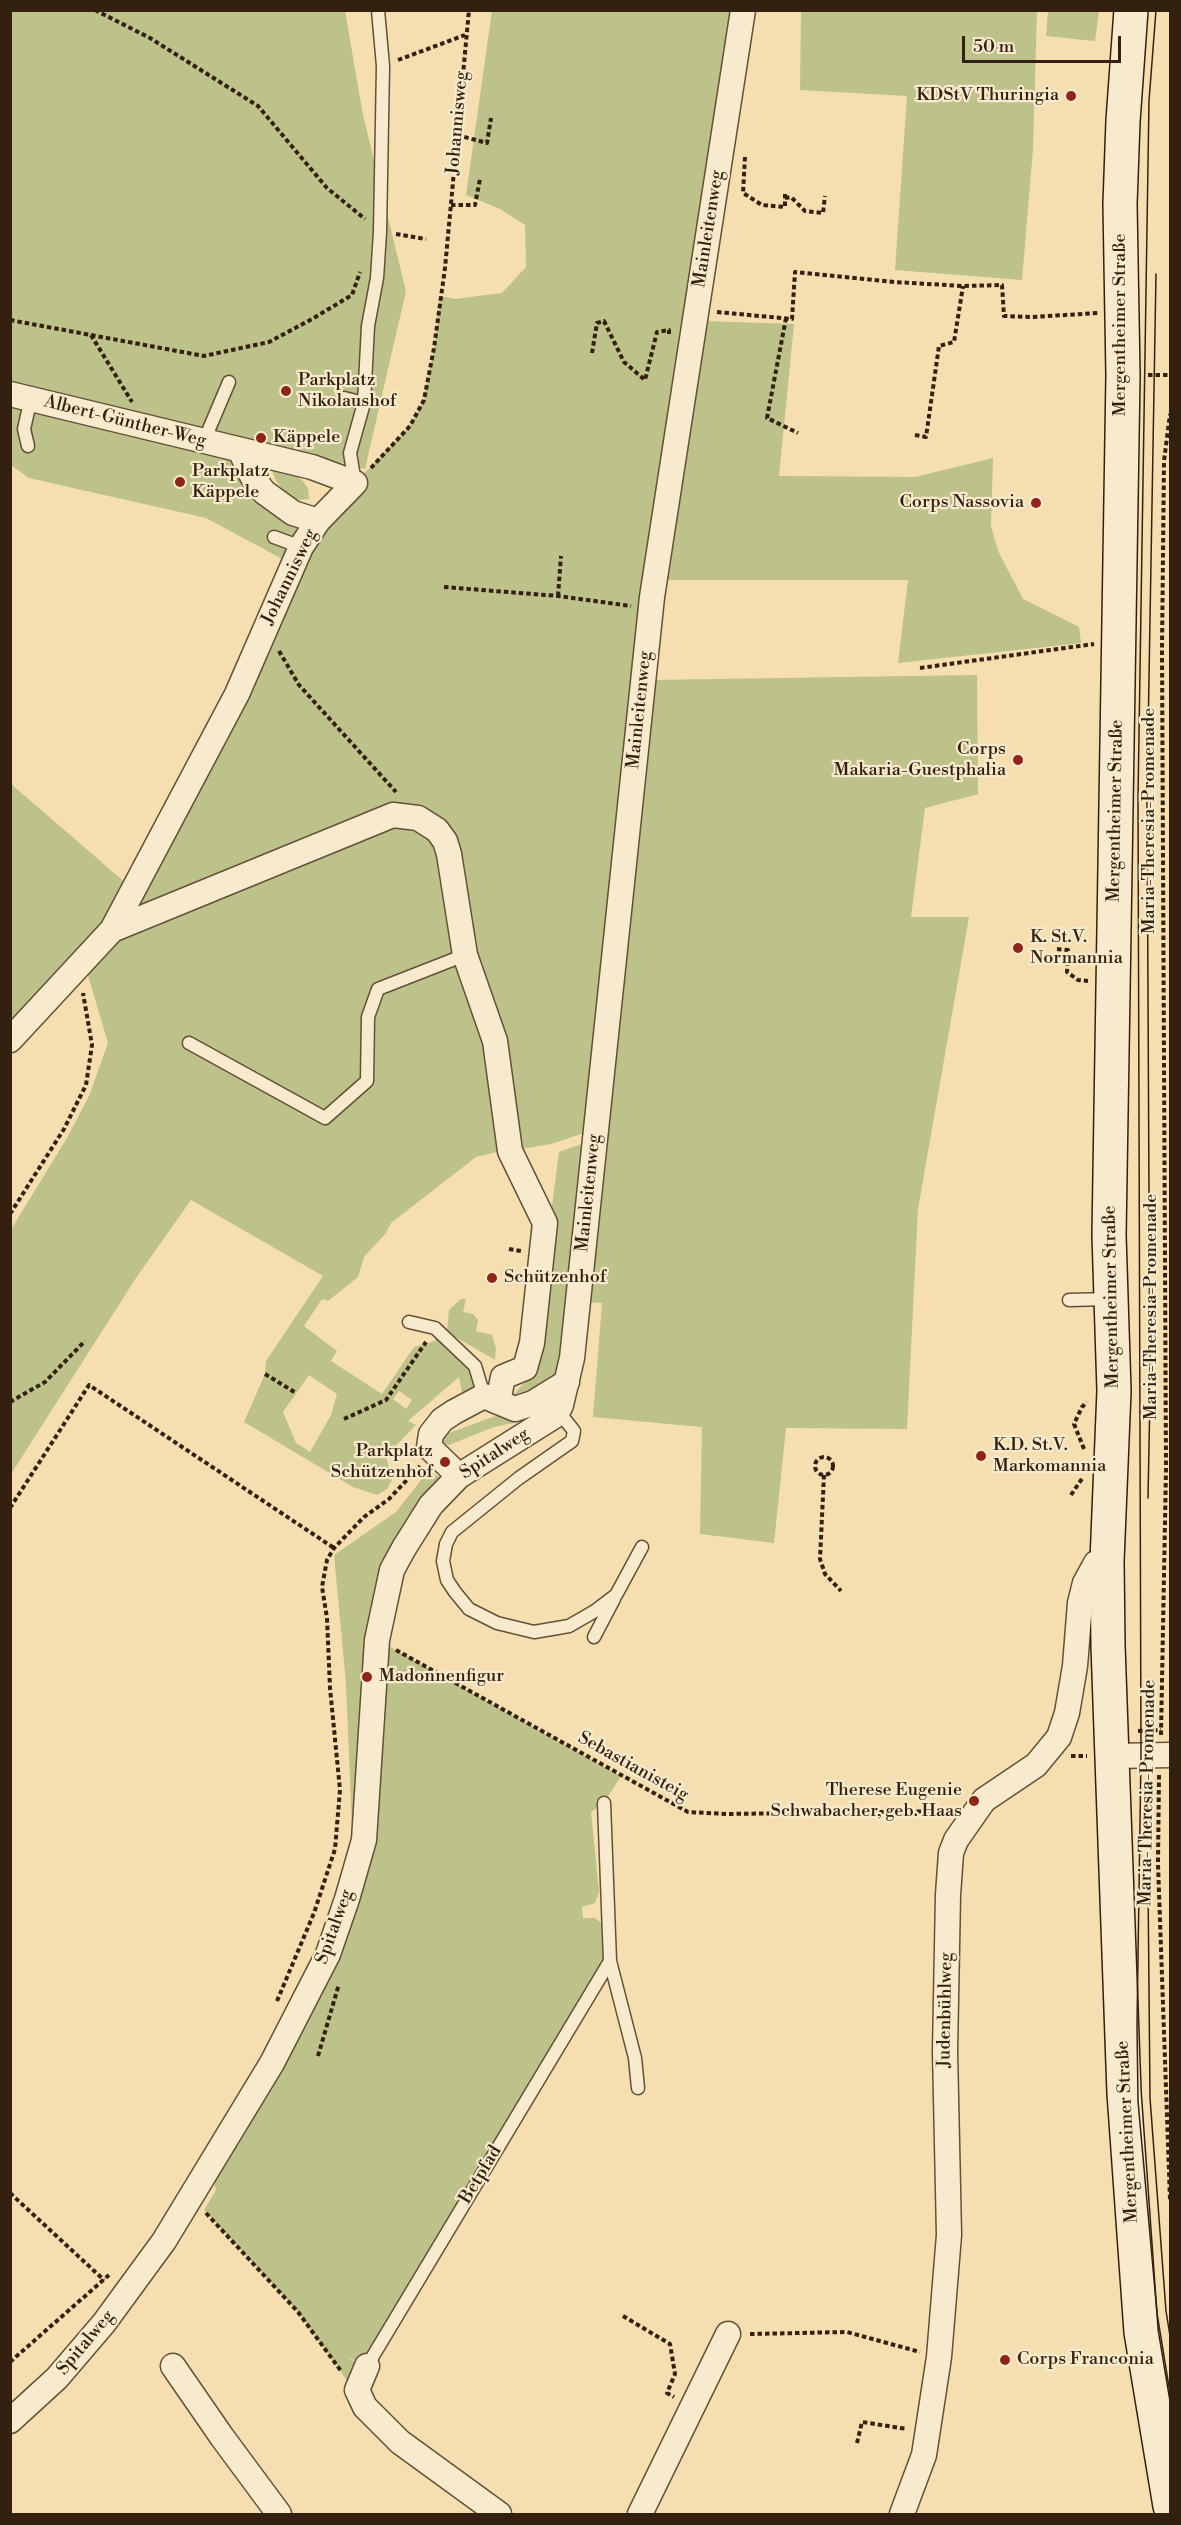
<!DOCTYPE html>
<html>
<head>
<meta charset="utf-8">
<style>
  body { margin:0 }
  #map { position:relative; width:1181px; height:2525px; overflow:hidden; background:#f5dfb0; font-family:"Libre Bodoni",serif }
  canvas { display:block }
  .frame { position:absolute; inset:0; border:12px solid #34200f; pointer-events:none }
  .scale { position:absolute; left:962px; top:36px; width:159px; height:27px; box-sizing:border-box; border:3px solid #34200f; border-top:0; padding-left:8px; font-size:18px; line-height:21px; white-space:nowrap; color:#34200f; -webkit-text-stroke:4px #f8eacc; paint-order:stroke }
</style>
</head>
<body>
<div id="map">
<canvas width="1181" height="2525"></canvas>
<div class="frame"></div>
<div class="scale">50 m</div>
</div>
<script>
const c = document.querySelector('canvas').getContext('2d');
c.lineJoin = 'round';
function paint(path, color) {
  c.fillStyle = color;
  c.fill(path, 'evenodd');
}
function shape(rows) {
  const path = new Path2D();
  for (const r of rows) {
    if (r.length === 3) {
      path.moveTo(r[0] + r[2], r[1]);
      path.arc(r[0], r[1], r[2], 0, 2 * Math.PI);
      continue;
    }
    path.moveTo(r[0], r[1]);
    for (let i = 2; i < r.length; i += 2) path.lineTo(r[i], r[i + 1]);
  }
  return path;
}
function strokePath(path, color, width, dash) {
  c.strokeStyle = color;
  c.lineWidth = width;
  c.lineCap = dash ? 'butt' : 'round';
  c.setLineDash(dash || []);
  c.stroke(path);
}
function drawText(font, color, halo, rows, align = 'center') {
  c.font = font + ' "Libre Bodoni",serif';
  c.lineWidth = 4.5;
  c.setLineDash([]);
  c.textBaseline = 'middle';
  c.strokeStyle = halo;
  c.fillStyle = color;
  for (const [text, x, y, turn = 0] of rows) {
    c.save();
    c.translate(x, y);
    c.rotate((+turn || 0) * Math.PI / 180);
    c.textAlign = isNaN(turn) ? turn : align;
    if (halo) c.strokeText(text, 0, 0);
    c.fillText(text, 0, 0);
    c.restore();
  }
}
const green = shape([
  [11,11,345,11,363,115,406,291,365,469,236,436,136,419,240,450,305,518,355,483,410,426,424,399,434,348,440,296,455,299,502,293,526,267,525,225,500,209,466,195,492,11,733,11,724,53,684,345,587,1132,551,1144,510,1151,449,854,418,818,112,930,11,1040,11,784,128,885,228,692,286,561,206,518,29,478,11,465],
  [801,11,1037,11,1033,149,1022,280,895,270,907,96,800,90],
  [1048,11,1099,11,1095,41,1046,36],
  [704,321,794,324,779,476,915,477,993,458,991,527,999,553,1023,599,1079,627,1081,643,898,663,908,580,662,580],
  [271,468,295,475,302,480,308,488,309,499,299,500,287,495,276,481],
  [977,675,978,794,925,808,911,917,969,917,918,1209,907,1429,786,1428,774,1543,700,1534,702,1427,593,1417,602,1303,584,1302,651,680],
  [392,826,416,827,438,845,484,1041,501,1151,476,1157,391,1223,386,1233,364,1257,358,1277,328,1301,322,1299,304,1326,337,1351,331,1361,382,1394,414,1347,435,1341,435,1328,475,1366,481,1385,462,1393,459,1377,408,1421,416,1425,386,1456,392,1480,387,1489,377,1495,353,1487,244,1422,265,1374,266,1361,323,1276,191,1200,136,1278,11,1474,10,1231,67,1138,89,1096,108,1043,87,972,120,939],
  [309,1375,337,1394,331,1415,310,1452,296,1443,283,1412],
  [399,1391,412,1400,406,1409,393,1399],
  [590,1141,562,1374,532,1395,506,1403,524,1383,531,1370,559,1152],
  [461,1299,466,1299,463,1312,473,1314,478,1320,476,1331,492,1335,496,1348,495,1360,447,1332,449,1310],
  [504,1413,543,1417,494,1427,449,1445,441,1443,446,1434],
  [428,1471,445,1480,404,1548,378,1640,621,1776,604,1803,591,1812,599,1892,595,1903,582,1907,583,1918,595,1918,610,1930,610,1961,364,2363,347,2358,363,2365,348,2382,298,2312,204,2210,216,2190,210,2167,328,1954,358,1826,352,1828,346,1683,334,1555,396,1512]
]);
const path = shape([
  [95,10,150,38,258,106,327,188,365,219],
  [398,60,465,35],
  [457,135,487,143,491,118],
  [745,157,743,193,762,205,785,207,785,193],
  [785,198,791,197,805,211,823,213,825,196],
  [451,205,475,205,480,179],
  [396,234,426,239],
  [717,312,792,319,795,272,894,282,963,286,1002,285,1004,316,1032,317,1098,313],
  [786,318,767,418,798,433],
  [10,320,204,356,269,342,312,319,352,295,360,272],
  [91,335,132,402],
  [592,353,597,323,604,321,624,362,645,380,657,332,669,330,669,334],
  [1148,375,1170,375],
  [915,435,926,437,939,346,954,342,963,286],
  [371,468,410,426,424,400,434,348,445,268,469,10],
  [444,587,558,596,631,606],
  [558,596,561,556],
  [279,651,299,685,396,792],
  [920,668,1094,644],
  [1057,949,1068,950,1067,972,1078,980,1088,981],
  [10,1214,64,1129,86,1085,92,1045,83,993],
  [509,1249,521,1251],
  [265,1374,296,1393],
  [10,1402,45,1382,85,1341],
  [344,1419,386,1400,426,1342],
  [1084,1449,1074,1424,1082,1407,1087,1402],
  [824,1466,9],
  [824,1475,820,1559,825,1574,841,1591],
  [1071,1495,1083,1477],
  [10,1508,89,1385,334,1548],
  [396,1650,688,1812,726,1814,950,1811],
  [1138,1731,1161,1730],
  [1161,1735,1166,1469,1162,650,1164,461,1170,414],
  [1071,1756,1087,1756],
  [1159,1775,1158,1864,1170,2200],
  [277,2001,314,1913,335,1849,340,1790,330,1688,327,1618,322,1587,327,1560,334,1548,364,1517,389,1499,420,1466],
  [318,2056,339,1984],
  [10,2193,104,2280],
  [206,2213,298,2312,341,2371],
  [623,2316,670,2344,675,2374,667,2393,674,2397],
  [750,2334,847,2332,920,2352],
  [10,2362,109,2275],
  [857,2443,862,2422,907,2429]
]);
const lane = shape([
  [344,398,364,403],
  [204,441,229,382],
  [28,446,24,429,31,398],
  [355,483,350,453,364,403,368,326,377,278,380,232,383,66,378,10],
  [274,537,301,547],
  [189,1043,325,1118,367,1081,368,1017,378,989,465,955],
  [1069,1300,1110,1299],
  [409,1322,435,1328,475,1366,484,1396],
  [558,1411,574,1431,572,1441,519,1478,452,1532,446,1544,443,1561,447,1580,455,1592,469,1609,497,1623,534,1632,569,1626,595,1611,616,1595,642,1547],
  [594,1637,614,1599],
  [610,1961,635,2058,638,2088],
  [367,2366,610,1961,604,1803]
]);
const street = shape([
  [10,394,312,467,355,483,318,521,301,547,237,694,112,930,10,1040],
  [240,450,252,476,264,492,293,513,318,521],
  [112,930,393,815,418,818,437,830,445,841,449,854,465,955,495,1041,510,1151,545,1223,532,1343,525,1368,503,1377,498,1402,484,1396,454,1412,442,1420,431,1434,429,1447,459,1476],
  [498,1402,515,1409,533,1403,567,1382],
  [1112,1756,1170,1755],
  [173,2366,222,2437,279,2514],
  [367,2366,357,2390,365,2407,400,2442,499,2514],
  [10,2421,57,2378,104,2323,164,2241,272,2063,328,1954,347,1899,364,1840,377,1640,392,1570,404,1548,431,1505,459,1476,556,1415,561,1405,572,1358,652,597,743,10],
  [640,2514,728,2334],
  [902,2514,924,2455,939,2357,949,2235,945,2051,948,1895,951,1853,956,1840,984,1800,1036,1765,1059,1737,1067,1713,1075,1666,1080,1603,1085,1583,1096,1563,1107,1561]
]);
const secondary = shape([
  [1131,10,1123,121,1120,204,1123,375,1109,1235,1114,1391,1107,1561,1108,1646,1124,2093,1141,2332,1170,2506]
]);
const tram = shape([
  [1156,10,1149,101,1138,797,1141,1755,1137,2025,1138,2101,1157,2313,1170,2393],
  [1148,1498,1150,1395,1147,793,1156,274],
  [1148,1881,1150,2098,1166,2311,1170,2336]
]);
const markers = [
  [1071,96,6,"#8f2418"],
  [286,391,6,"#8f2418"],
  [261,438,6,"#8f2418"],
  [180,482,6,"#8f2418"],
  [1036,503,6,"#8f2418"],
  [1018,760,6,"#8f2418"],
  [1018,948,6,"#8f2418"],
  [492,1278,6,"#8f2418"],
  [981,1456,6,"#8f2418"],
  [445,1462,6,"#8f2418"],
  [367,1677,6,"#8f2418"],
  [974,1801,6,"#8f2418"],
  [1005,2360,6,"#8f2418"]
];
const poiNames = [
  ["KDStV Thuringia",1059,96,"right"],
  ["Parkplatz",298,381],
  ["Nikolaushof",298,402],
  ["Käppele",273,438],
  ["Parkplatz",192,472],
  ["Käppele",192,493],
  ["Corps Nassovia",1024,503,"right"],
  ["Corps",1006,750,"right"],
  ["Makaria-Guestphalia",1006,771,"right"],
  ["K. St.V.",1030,938],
  ["Normannia",1030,959],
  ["Schützenhof",504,1278],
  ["K.D. St.V.",993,1446],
  ["Markomannia",993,1467],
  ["Parkplatz",433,1452,"right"],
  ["Schützenhof",433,1473,"right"],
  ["Madonnenfigur",379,1677],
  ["Therese Eugenie",962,1791,"right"],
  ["Schwabacher, geb. Haas",962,1812,"right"],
  ["Corps Franconia",1017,2360]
];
const streetNames = [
  ["Johannisweg",458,123,-85],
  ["Mainleitenweg",709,229,-81],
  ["Mergentheimer Straße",1121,325,-90],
  ["Albert-Günther-Weg",125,422,14],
  ["Johannisweg",290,577,-64],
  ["Mainleitenweg",640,710,-84],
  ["Mergentheimer Straße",1116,811,-89],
  ["Maria-Theresia-Promenade",1150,821,-90],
  ["Mainleitenweg",589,1193,-84],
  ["Mergentheimer Straße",1112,1297,-91],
  ["Maria-Theresia-Promenade",1152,1307,-90],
  ["Spitalweg",495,1454,-33],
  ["Sebastianisteig",633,1767,29],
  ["Maria-Theresia-Promenade",1148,1793,-89],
  ["Spitalweg",335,1927,-70],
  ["Judenbühlweg",946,2010,-89],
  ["Mergentheimer Straße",1128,2132,-93],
  ["Betpfad",481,2175,-59],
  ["Spitalweg",86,2343,-50]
];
paint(green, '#bdc18a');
strokePath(lane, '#645037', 15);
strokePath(street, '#645037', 27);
strokePath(secondary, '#34200f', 36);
strokePath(path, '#34200f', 4, [4.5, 3]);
strokePath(lane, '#f8eacc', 12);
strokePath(street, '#f8eacc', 24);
strokePath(secondary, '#f8eacc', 33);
strokePath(tram, '#34200f', 1.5);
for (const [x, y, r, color] of markers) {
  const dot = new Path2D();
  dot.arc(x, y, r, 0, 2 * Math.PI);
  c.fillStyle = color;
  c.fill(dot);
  strokePath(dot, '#f8eacc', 2);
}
drawText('18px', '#34200f', '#f8eacc', poiNames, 'left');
drawText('18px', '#34200f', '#f8eacc', streetNames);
</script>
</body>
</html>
